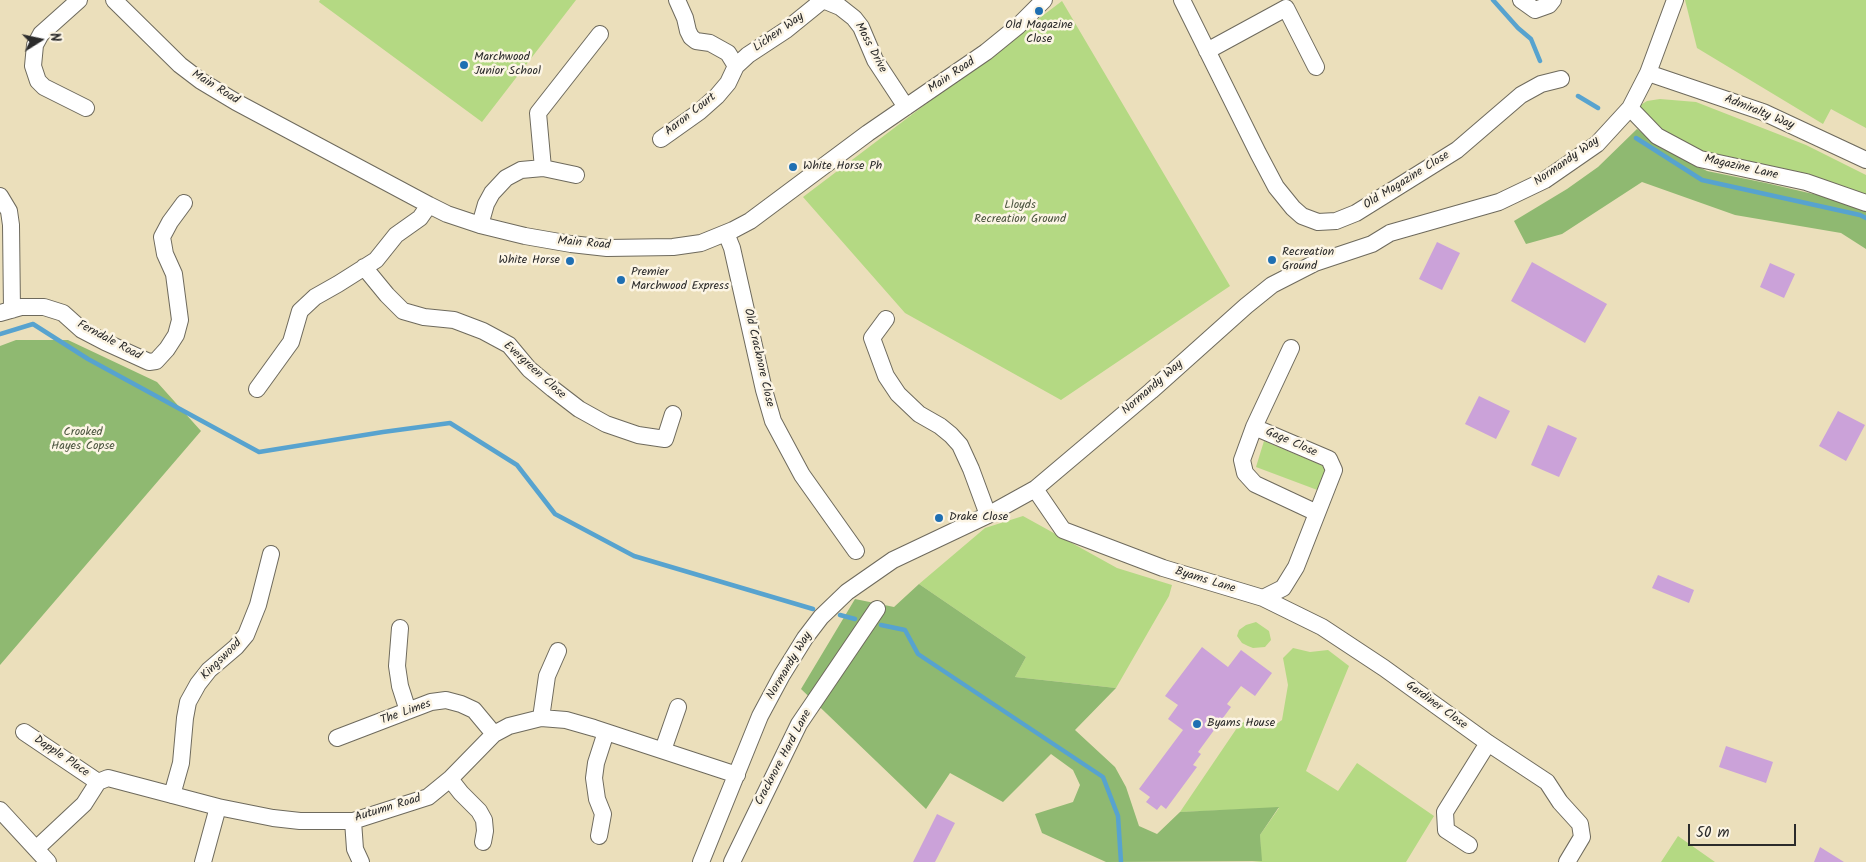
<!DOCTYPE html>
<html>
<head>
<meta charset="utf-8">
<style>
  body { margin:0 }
  #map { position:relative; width:1866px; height:862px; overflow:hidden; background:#ebdfbb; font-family:Kalam,sans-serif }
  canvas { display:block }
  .north { position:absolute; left:15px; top:15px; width:50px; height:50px; -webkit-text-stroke:4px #fcf5e5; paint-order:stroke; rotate:80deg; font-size:14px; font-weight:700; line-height:20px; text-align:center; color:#2b2b2b }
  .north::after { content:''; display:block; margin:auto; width:18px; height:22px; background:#2b2b2b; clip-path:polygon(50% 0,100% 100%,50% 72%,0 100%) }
  .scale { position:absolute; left:1688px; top:824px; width:108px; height:22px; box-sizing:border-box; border:2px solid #2b2b2b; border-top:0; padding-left:6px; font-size:15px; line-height:18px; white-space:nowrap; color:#2b2b2b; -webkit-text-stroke:4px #fcf5e5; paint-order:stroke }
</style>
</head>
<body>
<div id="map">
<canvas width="1866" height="862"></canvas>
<div class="north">N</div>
<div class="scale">50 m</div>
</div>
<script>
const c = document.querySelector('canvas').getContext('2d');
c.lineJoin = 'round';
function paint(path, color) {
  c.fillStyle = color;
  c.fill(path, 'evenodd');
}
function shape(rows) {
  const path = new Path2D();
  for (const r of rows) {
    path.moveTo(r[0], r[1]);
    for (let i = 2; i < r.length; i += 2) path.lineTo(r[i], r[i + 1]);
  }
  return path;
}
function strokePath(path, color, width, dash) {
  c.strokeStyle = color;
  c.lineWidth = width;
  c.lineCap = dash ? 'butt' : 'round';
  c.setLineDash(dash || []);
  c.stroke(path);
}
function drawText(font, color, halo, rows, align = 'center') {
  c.font = font + ' Kalam,sans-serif';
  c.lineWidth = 5;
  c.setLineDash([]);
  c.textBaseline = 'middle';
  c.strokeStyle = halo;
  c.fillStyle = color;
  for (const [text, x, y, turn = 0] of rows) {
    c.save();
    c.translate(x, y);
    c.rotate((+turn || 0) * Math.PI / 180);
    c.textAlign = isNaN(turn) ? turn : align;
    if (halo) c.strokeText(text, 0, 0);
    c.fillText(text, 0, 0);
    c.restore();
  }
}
const green = shape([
  [320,0,576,0,482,122,319,2],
  [1685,0,1866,0,1866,128,1831,109,1823,124,1697,48],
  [1062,1,1230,286,1061,400,905,313,803,197],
  [1660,99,1696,102,1806,145,1866,175,1866,197,1710,155,1688,145,1660,130,1639,106,1647,101],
  [1264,441,1326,467,1320,491,1256,467],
  [1023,516,1117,568,1172,585,1169,596,1116,688,1015,677,1026,657,919,584,985,528],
  [1256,622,1269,631,1271,640,1265,647,1253,648,1248,646,1242,643,1237,636,1239,630,1246,625],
  [1293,648,1310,652,1328,650,1349,666,1306,771,1338,791,1357,763,1434,816,1406,862,1252,862,1261,861,1260,835,1279,808,1180,812,1241,722,1256,723,1269,729,1282,720,1288,685,1283,658],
  [1678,836,1715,862,1661,862]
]);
const forest = shape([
  [1637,129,1662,148,1707,171,1766,183,1839,200,1866,210,1866,249,1841,233,1735,215,1642,182,1562,234,1526,244,1514,221,1567,189,1598,167],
  [16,340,68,340,157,382,201,431,0,665,0,346],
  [919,584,1026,657,1015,677,1116,688,1075,730,1115,767,1126,787,1139,826,1157,834,1180,812,1279,807,1260,835,1262,861,1106,862,1042,833,1035,814,1073,802,1080,785,1073,770,1051,754,1003,802,950,773,926,809,801,689,855,599,894,607]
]);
const stream = shape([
  [1493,0,1518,28,1531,39,1540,61],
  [1578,96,1598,108],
  [1636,138,1702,180,1860,215,1866,218],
  [0,334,33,324,88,359,259,452,383,432,450,423,517,465,555,514,634,556,813,609],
  [840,615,855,619],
  [881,625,905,630,918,654,1103,777,1118,816,1121,862]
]);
const building = shape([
  [1437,242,1460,253,1442,290,1419,279],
  [1532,262,1607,304,1585,343,1511,301],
  [1770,263,1795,274,1784,298,1760,287],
  [1479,396,1510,411,1496,439,1465,424],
  [1838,411,1865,425,1846,461,1819,446],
  [1548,425,1577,438,1559,477,1531,465],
  [1658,575,1694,590,1689,603,1652,588],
  [1202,647,1228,667,1241,650,1272,673,1255,696,1241,686,1227,704,1231,707,1198,752,1201,754,1193,765,1197,767,1166,809,1161,805,1157,810,1146,802,1150,797,1139,789,1183,730,1168,719,1178,705,1165,696],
  [1726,746,1773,762,1766,783,1719,767],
  [937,814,955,823,935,862,913,862],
  [1820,847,1844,862,1814,862]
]);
const minor = shape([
  [79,0,41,34,35,45,33,66,38,81,44,87,86,108],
  [114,0,180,65,201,81,236,102,429,205,447,214,480,225,525,236,571,244,607,248,673,247,701,243,733,230,750,221,868,133,986,52,1018,26,1044,0],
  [677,0,685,18,688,31,691,37,696,41,710,43,728,53,736,66],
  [823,0,840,7,854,18,861,27,875,60,906,107],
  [1182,0,1258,153,1276,187,1293,208,1302,216,1318,222,1336,221,1356,213,1457,150,1521,95,1541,84,1561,79],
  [1521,0,1535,10,1549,5,1553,0],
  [1207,51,1286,8,1316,67],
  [1648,73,1763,112,1866,160],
  [1630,108,1657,136,1700,159,1806,182,1866,203],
  [661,139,699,112,717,96,728,83,736,66,748,55,786,30,823,0],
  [543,168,538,113,600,34],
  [0,196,9,211,11,225,12,310],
  [480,225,486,204,492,193,506,178,521,170,543,168,576,175],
  [726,233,732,248,764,390,773,421,802,475,856,551],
  [364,267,387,295,403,311,424,317,454,320,483,331,509,345,529,369,553,389,579,409,606,424,638,435,665,439,673,414],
  [0,313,21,307,44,307,63,313,82,330,105,342,149,362,156,361,167,349,176,335,180,320,174,274,165,254,162,237,170,222,184,203],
  [886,319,872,338,886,376,898,394,919,414,940,426,951,435,960,445,971,469,988,515],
  [1291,348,1254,427,1242,460,1245,473,1255,484,1317,513],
  [257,389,291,342,300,311,315,297,338,284,376,260,396,235,420,218,429,205],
  [1254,427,1329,459,1334,470,1296,567,1283,588,1263,598],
  [1035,489,1063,530,1163,568,1263,598,1322,627,1384,668,1488,743,1547,782,1560,802,1580,824,1582,837,1567,862],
  [400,628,397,666,400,686,408,711],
  [541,718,547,676,558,651],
  [24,732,98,782],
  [337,738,431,702,446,700,461,704,474,710,494,734],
  [663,750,678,707],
  [450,779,461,793,479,811,484,820,485,831,483,842],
  [172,795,181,763,185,718,188,702,198,684,209,670,236,647,246,635,258,605,271,554],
  [0,810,48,862],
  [353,821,355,849,361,862],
  [599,836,603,814,597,799,594,778,596,763,606,732],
  [1469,845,1446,830,1445,812,1488,743],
  [37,848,84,804,98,782,108,778,218,807,273,818,300,821,353,821,428,797,450,779,494,734,509,726,541,718,566,720,594,728,737,775],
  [203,862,218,807],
  [701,862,760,716,782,675,805,638,821,617,847,592,893,560,988,515,1035,489,1151,391,1246,306,1272,285,1315,263,1372,244,1390,233,1499,202,1545,180,1597,144,1630,108,1648,73,1675,0],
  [732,862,799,724,877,609]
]);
const markers = [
  [1039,11,5,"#1f6fb2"],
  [464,65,5,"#1f6fb2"],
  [793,167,5,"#1f6fb2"],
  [1272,260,5,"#1f6fb2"],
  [570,261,5,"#1f6fb2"],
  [621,280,5,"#1f6fb2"],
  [939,518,5,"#1f6fb2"],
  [1197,724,5,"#1f6fb2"]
];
const poiNames = [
  ["Old Magazine",1039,26,"center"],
  ["Close",1039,40,"center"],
  ["Marchwood",474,58],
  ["Junior School",474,72],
  ["White Horse Ph",803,167],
  ["Recreation",1282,253],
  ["Ground",1282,267],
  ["White Horse",560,261,"right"],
  ["Premier",631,273],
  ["Marchwood Express",631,287],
  ["Drake Close",949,518],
  ["Byams House",1207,724]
];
const streetNames = [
  ["Lichen Way",779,33,-35],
  ["Moss Drive",870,48,62],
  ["Main Road",952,76,-34],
  ["Main Road",215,88,32],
  ["Admiralty Way",1759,113,22],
  ["Aaron Court",691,115,-38],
  ["Normandy Way",1567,162,-35],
  ["Magazine Lane",1741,168,13],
  ["Old Magazine Close",1407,181,-32],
  ["Main Road",584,244,5],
  ["Ferndale Road",109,341,28],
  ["Old Cracknore Close",758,358,77],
  ["Evergreen Close",534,371,42],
  ["Normandy Way",1153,388,-41],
  ["Gage Close",1291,443,24],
  ["Byams Lane",1205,581,17],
  ["Kingswood",222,660,-45],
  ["Normandy Way",790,666,-59],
  ["Gardiner Close",1436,706,36],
  ["The Limes",406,713,-20],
  ["Dapple Place",61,757,34],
  ["Cracknore Hard Lane",784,758,-62],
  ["Autumn Road",388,809,-17]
];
const parkNames = [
  ["Lloyds",1020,206],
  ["Recreation Ground",1020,220],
  ["Crooked",83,433],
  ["Hayes Copse",83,447]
];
paint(green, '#b4d983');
paint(forest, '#8fb971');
strokePath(stream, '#57a3cf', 4.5);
paint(building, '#cba2d9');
strokePath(minor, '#6e6a5d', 18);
strokePath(minor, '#fff', 16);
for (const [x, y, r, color] of markers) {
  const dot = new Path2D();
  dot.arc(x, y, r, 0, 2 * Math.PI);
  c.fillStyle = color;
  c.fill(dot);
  strokePath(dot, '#fcf5e5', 2);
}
drawText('12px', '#2b2b2b', '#fcf5e5', poiNames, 'left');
drawText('12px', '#2b2b2b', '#fcf5e5', streetNames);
drawText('12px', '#4d5641', '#fcf5e5', parkNames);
</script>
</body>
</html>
